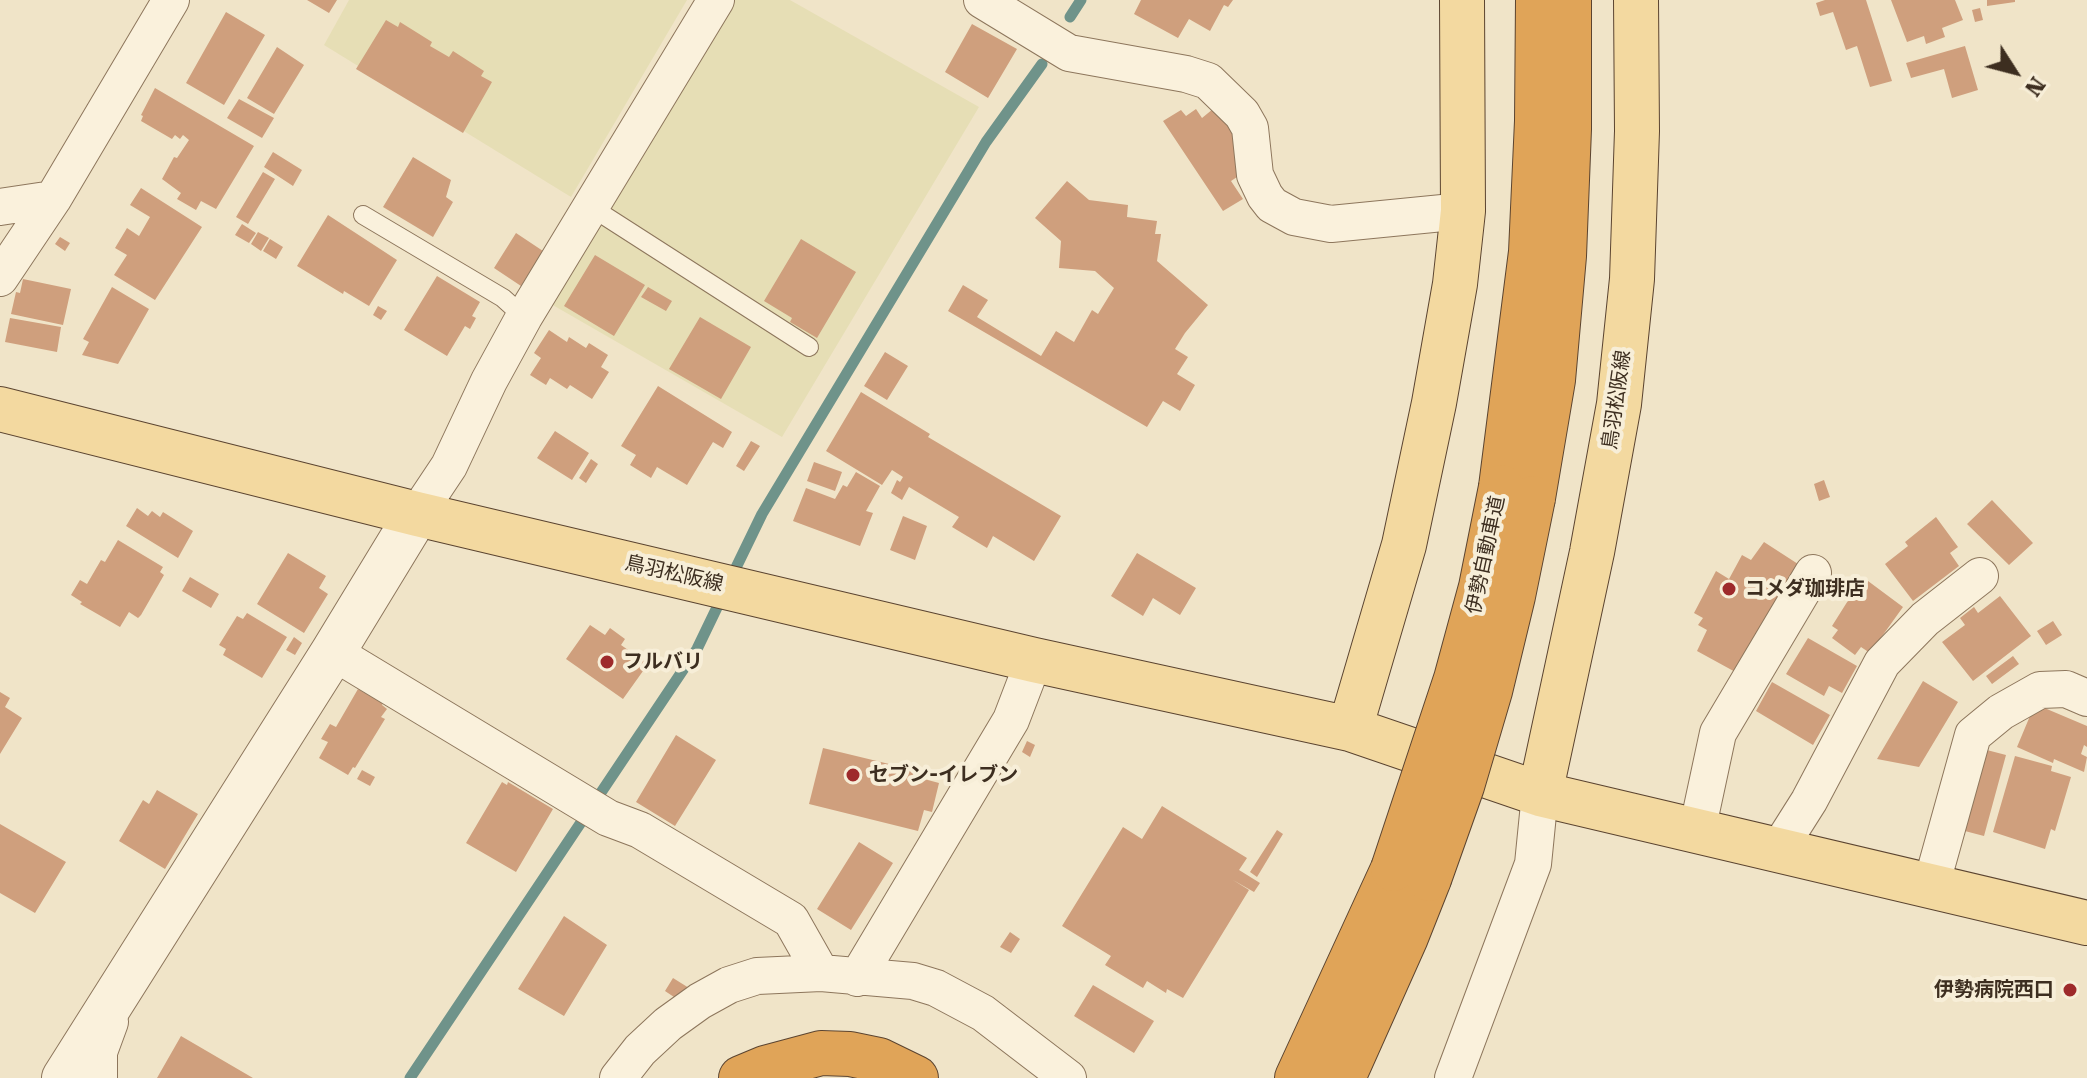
<!DOCTYPE html>
<html>
<head>
<meta charset="utf-8">
<style>
  body { margin:0 }
  #map { position:relative; width:2087px; height:1078px; overflow:hidden; background:#f0e4c8; font-family:"Roboto Serif",serif }
  canvas { display:block }
  .north { position:absolute; left:1975px; top:32px; width:80px; height:80px; -webkit-text-stroke:6px #f7eed8; paint-order:stroke; rotate:126deg; font-size:22px; font-weight:700; line-height:32px; text-align:center; color:#3d2e20 }
  .north::after { content:''; display:block; margin:auto; width:28px; height:36px; background:#3d2e20; clip-path:polygon(50% 0,100% 100%,50% 72%,0 100%) }
</style>
</head>
<body>
<div id="map">
<canvas width="2087" height="1078"></canvas>
<div class="north">N</div>
</div>
<script>
const c = document.querySelector('canvas').getContext('2d');
c.lineJoin = 'round';
function paint(path, color) {
  c.fillStyle = color;
  c.fill(path, 'evenodd');
}
function shape(rows) {
  const path = new Path2D();
  for (const r of rows) {
    path.moveTo(r[0], r[1]);
    for (let i = 2; i < r.length; i += 2) path.lineTo(r[i], r[i + 1]);
  }
  return path;
}
function strokePath(path, color, width, dash) {
  c.strokeStyle = color;
  c.lineWidth = width;
  c.lineCap = dash ? 'butt' : 'round';
  c.setLineDash(dash || []);
  c.stroke(path);
}
function drawText(font, color, halo, rows, align = 'center') {
  c.font = font + ' "Roboto Serif","Noto Sans JP",serif';
  c.lineWidth = 8;
  c.setLineDash([]);
  c.textBaseline = 'middle';
  c.strokeStyle = halo;
  c.fillStyle = color;
  for (const [text, x, y, turn = 0] of rows) {
    c.save();
    c.translate(x, y);
    c.rotate((+turn || 0) * Math.PI / 180);
    c.textAlign = isNaN(turn) ? turn : align;
    if (halo) c.strokeText(text, 0, 0);
    c.fillText(text, 0, 0);
    c.restore();
  }
}
const farmland = shape([
  [349,0,687,0,571,197,324,45],
  [727,0,790,0,979,107,782,437,551,304]
]);
const stream = shape([
  [1070,17,1081,0],
  [730,580,762,514,986,142,1042,64],
  [410,1078,697,649,723,595]
]);
const building = shape([
  [307,0,337,0,329,13],
  [1141,0,1233,0,1228,7,1224,5,1210,31,1189,19,1178,38,1134,14],
  [1825,0,1866,0,1892,81,1870,87,1857,46,1846,50,1833,12,1820,16,1816,3],
  [1891,0,1955,0,1963,20,1942,28,1945,37,1926,44,1924,36,1907,42],
  [1987,0,2015,0,2015,2,1987,6],
  [1980,8,1983,20,1975,22,1972,10],
  [226,12,265,35,224,105,186,83],
  [386,20,398,27,400,22,432,42,430,46,449,57,453,51,484,71,481,76,492,82,463,133,356,69],
  [972,24,1017,49,988,98,945,72],
  [1965,46,1978,90,1952,98,1944,69,1911,78,1906,63],
  [277,47,304,65,274,114,247,98],
  [155,88,254,146,216,209,201,201,196,210,177,199,181,193,162,179,174,157,177,158,189,140,183,135,180,139,175,135,172,139,141,121,143,116,141,115],
  [239,99,274,118,262,138,227,118],
  [1196,109,1202,118,1213,109,1229,125,1242,165,1236,169,1240,175,1231,181,1243,199,1223,211,1163,121,1181,110,1186,116],
  [273,152,302,170,293,186,264,167],
  [413,157,451,180,446,197,453,202,433,237,383,207],
  [263,172,275,179,248,224,236,217],
  [1067,181,1089,200,1128,205,1127,217,1157,221,1155,234,1161,234,1157,261,1208,305,1185,333,1175,349,1188,357,1177,374,1195,385,1180,411,1163,401,1147,427,948,311,963,285,988,300,977,317,1041,356,1056,331,1074,342,1092,310,1098,314,1114,288,1095,271,1059,268,1061,241,1035,218],
  [141,188,202,227,155,300,114,275,127,255,115,248,127,228,139,236,150,217,130,205],
  [328,215,397,260,369,306,344,291,343,294,297,266],
  [242,224,256,233,249,243,235,235],
  [258,232,269,238,261,251,251,244],
  [516,233,543,251,521,286,494,268],
  [60,237,70,243,65,251,55,244],
  [270,239,283,247,276,259,263,251],
  [801,239,856,272,817,338,790,322,792,318,764,301],
  [595,255,645,285,614,336,564,306],
  [437,276,480,302,472,316,476,318,470,329,465,326,447,356,404,330],
  [23,279,71,289,63,325,11,314,16,292,20,293],
  [112,287,149,309,118,364,82,355,89,342,83,339],
  [648,287,672,301,666,311,641,297],
  [378,306,387,311,381,320,373,315],
  [700,317,751,347,721,399,669,369],
  [10,318,61,327,57,352,5,342],
  [549,330,567,342,569,337,586,348,589,343,608,355,601,367,609,372,592,399,570,385,567,389,550,378,546,385,530,375,541,358,534,353],
  [885,352,908,366,887,400,864,386],
  [658,386,732,432,723,448,713,442,687,485,657,467,651,478,630,465,636,455,621,446],
  [861,392,930,434,928,437,1061,516,1034,561,993,536,987,548,952,527,959,517,909,487,902,500,891,493,897,480,900,482,903,477,892,470,882,485,826,451],
  [555,431,589,453,572,480,537,458],
  [751,441,760,446,744,471,736,466],
  [591,459,598,464,586,483,579,478],
  [814,462,842,472,835,491,807,481],
  [856,472,880,486,866,511,873,513,860,546,793,521,806,488,835,499,843,485,847,487],
  [1824,480,1830,497,1819,501,1814,484],
  [1992,500,2033,543,2009,565,1967,524],
  [137,508,148,516,152,511,160,517,163,512,193,531,178,558,126,526],
  [903,516,927,526,915,560,890,550],
  [1936,517,1958,547,1950,553,1959,566,1913,601,1885,564,1908,546,1905,542],
  [118,540,163,567,160,572,164,575,141,615,138,618,129,612,120,627,80,604,82,602,71,595,80,580,87,584,101,560,105,562],
  [1764,542,1798,564,1739,674,1697,651,1707,630,1698,625,1703,618,1694,613,1716,571,1729,579,1742,555,1751,560],
  [288,553,326,576,319,588,328,594,304,633,257,604],
  [1137,553,1196,588,1180,615,1153,598,1143,616,1111,596],
  [190,577,219,594,211,608,182,591],
  [1861,580,1866,584,1868,581,1903,607,1870,653,1861,647,1855,655,1832,638,1838,630,1832,626],
  [2000,596,2031,636,1973,681,1942,642,1965,625,1960,618,1974,607,1978,613],
  [247,613,287,637,262,678,223,655,226,649,219,645,237,616,243,619],
  [2053,621,2062,635,2046,645,2037,631],
  [590,625,605,635,610,628,625,639,621,645,648,664,623,699,566,659],
  [294,637,302,643,295,655,286,650],
  [1808,638,1857,666,1842,693,1829,686,1824,696,1786,674],
  [2013,656,2019,664,1992,684,1986,676],
  [1923,681,1958,702,1919,767,1877,759],
  [1772,682,1830,715,1813,745,1756,711],
  [358,689,372,697,375,692,385,699,382,705,387,709,381,717,385,719,355,768,353,767,348,775,319,758,328,742,321,739,330,724,336,727],
  [0,692,10,698,5,707,22,718,0,754],
  [2035,704,2087,726,2087,747,2084,745,2081,754,2087,757,2084,772,2054,759,2053,763,2017,747],
  [676,735,716,760,675,826,636,802],
  [1027,741,1035,745,1030,757,1022,752],
  [823,748,914,770,913,776,939,783,932,812,924,810,918,831,809,804],
  [1983,749,2006,755,1984,836,1961,830],
  [2015,756,2052,766,2051,771,2071,777,2055,831,2051,829,2045,849,1993,832],
  [362,770,375,777,370,786,357,779],
  [502,782,507,785,508,782,553,809,516,872,466,843],
  [157,790,198,814,165,869,119,841,143,800,149,804],
  [1162,806,1247,858,1239,870,1260,883,1254,892,1233,880,1249,890,1183,998,1167,989,1166,993,1147,981,1143,988,1105,965,1111,956,1062,926,1123,827,1142,839],
  [0,824,66,862,35,913,0,893],
  [1277,830,1283,834,1257,877,1250,872],
  [859,842,893,863,851,930,817,909],
  [564,916,607,945,564,1016,518,989],
  [1010,932,1020,939,1011,953,1000,947],
  [673,978,689,988,680,1001,665,991],
  [1093,985,1154,1021,1134,1053,1074,1016],
  [181,1036,253,1078,157,1078]
]);
const service = shape([
  [591,207,809,347],
  [363,215,503,298,524,317]
]);
const minor = shape([
  [982,0,1069,53,1186,74,1208,81,1242,114,1250,128,1255,175,1265,196,1272,205,1294,217,1331,224,1463,211],
  [0,207,53,199],
  [0,278,53,199,171,0],
  [417,514,449,466,489,381,524,317,716,0],
  [333,652,608,818,640,830,791,920,821,973],
  [1697,831,1718,733,1813,573],
  [1778,850,1809,801,1882,663,1925,619,1980,576],
  [1931,886,1973,735,2001,712,2040,690,2066,689,2087,698],
  [857,978,1011,720,1034,660],
  [99,1078,99,1052,110,1022],
  [618,1078,640,1050,668,1024,700,1001,729,985,757,976,821,973,913,981,936,988,983,1013,1068,1078],
  [1453,1078,1533,864,1540,794]
]);
const tertiary = shape([
  [64,1078,333,652,417,514]
]);
const primary = shape([
  [0,409,417,514,1034,660,1350,729,1540,794,2087,923],
  [1350,729,1404,545,1434,403,1455,284,1463,211,1462,0],
  [1540,794,1592,552,1619,404,1632,279,1637,131,1636,0]
]);
const motorway = shape([
  [1501,487,1531,252,1537,121,1538,0],
  [1533,498,1553,380,1564,256,1569,129,1569,0],
  [741,1078,765,1068,821,1053,850,1054,879,1060,916,1078],
  [1297,1078,1393,869],
  [1343,1078,1406,937,1429,879]
]);
const motorwayBridge = shape([
  [1393,869,1456,679,1481,587,1501,487],
  [1429,879,1462,786,1490,691,1513,596,1533,498]
]);
const markers = [
  [1729,589,8,"#9e2a2b"],
  [607,662,8,"#9e2a2b"],
  [853,775,8,"#9e2a2b"],
  [2070,990,8,"#9e2a2b"]
];
const streetNames = [
  ["鳥羽松阪線",1617,400,-82],
  ["伊勢自動車道",1486,555,-78],
  ["鳥羽松阪線",674,574,13]
];
const poiNames = [
  ["コメダ珈琲店",1745,589],
  ["フルバリ",623,662],
  ["セブン-イレブン",869,775],
  ["伊勢病院西口",2054,990,"right"]
];
paint(farmland, '#e6deb5');
strokePath(stream, '#6f938a', 11);
paint(building, '#cf9f7d');
strokePath(service, '#8d765c', 20);
strokePath(minor, '#8d765c', 38);
strokePath(tertiary, '#8d765c', 46);
strokePath(primary, '#5b4430', 46);
strokePath(motorway, '#5b4430', 46);
strokePath(service, '#faf1dc', 18);
strokePath(minor, '#faf1dc', 36);
strokePath(tertiary, '#faf1dc', 44);
strokePath(primary, '#f3d9a0', 44);
strokePath(motorway, '#e0a458', 44);
strokePath(motorwayBridge, '#5b4430', 46, []);
strokePath(motorwayBridge, '#e0a458', 44);
for (const [x, y, r, color] of markers) {
  const dot = new Path2D();
  dot.arc(x, y, r, 0, 2 * Math.PI);
  c.fillStyle = color;
  c.fill(dot);
  strokePath(dot, '#f7eed8', 3);
}
drawText('20px', '#3d2e20', '#f7eed8', streetNames);
drawText('bold 20px', '#3d2e20', '#f7eed8', poiNames, 'left');
</script>
</body>
</html>
